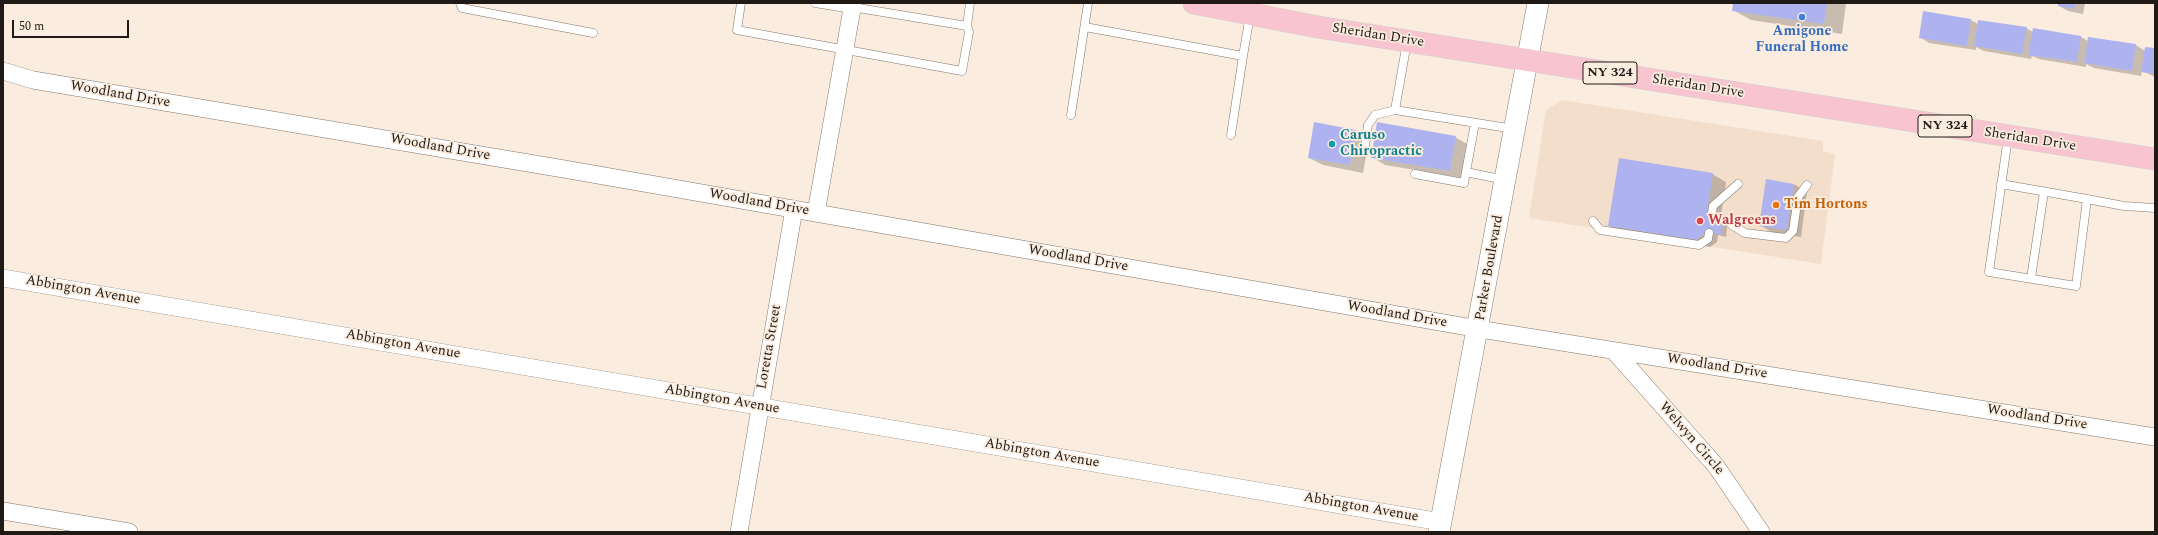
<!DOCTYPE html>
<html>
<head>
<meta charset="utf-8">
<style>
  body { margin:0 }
  #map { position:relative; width:2158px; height:535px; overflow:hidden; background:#faecde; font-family:Spectral,serif }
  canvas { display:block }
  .frame { position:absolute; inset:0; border:4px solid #1f1a16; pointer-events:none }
  .scale { position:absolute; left:12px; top:20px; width:117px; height:18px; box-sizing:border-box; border:2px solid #1f1a16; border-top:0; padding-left:5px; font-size:12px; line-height:14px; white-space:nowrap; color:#1f1a16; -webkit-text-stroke:3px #faecde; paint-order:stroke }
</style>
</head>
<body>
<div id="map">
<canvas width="2158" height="535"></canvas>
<div class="frame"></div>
<div class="scale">50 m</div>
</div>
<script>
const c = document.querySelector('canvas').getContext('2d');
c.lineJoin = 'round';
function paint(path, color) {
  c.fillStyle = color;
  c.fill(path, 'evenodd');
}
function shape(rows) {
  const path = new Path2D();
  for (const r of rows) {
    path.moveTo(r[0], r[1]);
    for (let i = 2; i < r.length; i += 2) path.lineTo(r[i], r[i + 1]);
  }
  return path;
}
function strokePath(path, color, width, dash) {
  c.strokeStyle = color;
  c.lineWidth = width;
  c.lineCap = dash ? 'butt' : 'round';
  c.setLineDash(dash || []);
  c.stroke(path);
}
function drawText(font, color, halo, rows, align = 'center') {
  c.font = font + ' Spectral,serif';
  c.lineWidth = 3.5;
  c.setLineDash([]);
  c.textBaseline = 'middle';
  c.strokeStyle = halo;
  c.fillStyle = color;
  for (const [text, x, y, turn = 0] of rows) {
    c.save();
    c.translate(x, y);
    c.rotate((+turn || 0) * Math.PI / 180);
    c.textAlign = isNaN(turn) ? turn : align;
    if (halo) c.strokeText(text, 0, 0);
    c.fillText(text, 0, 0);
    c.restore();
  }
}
const built = shape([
  [1562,100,1823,141,1823,151,1835,154,1821,264,1529,218,1546,110]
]);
const shadow = shape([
  [1734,3,1846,3,1842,34,1751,20,1733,10],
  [2059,3,2085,3,2083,14,2068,11,2059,6],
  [1971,20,1978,24,2026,28,2033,32,2081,37,2088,41,2089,38,2136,45,2145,51,2155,49,2155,77,2142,71,2141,76,2094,68,2086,64,2086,67,2039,59,2032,56,2031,59,1984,51,1976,47,1976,50,1929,43,1920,37],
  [1356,131,1369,139,1363,173,1323,165,1309,158],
  [1455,137,1469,145,1463,178,1385,165,1372,157],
  [1712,174,1726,182,1721,216,1728,219,1726,237,1718,235,1717,242,1710,247,1623,234,1609,226],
  [1794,184,1807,192,1801,237,1773,233,1760,225]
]);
const building = shape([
  [1733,3,1827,3,1824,24,1732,11],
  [2058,3,2075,3,2074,9,2058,6],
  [1923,11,1971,19,1967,46,1919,38],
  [1978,20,2027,27,2022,54,1974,46],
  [2033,28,2081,36,2077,62,2028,55],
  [2088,37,2136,44,2132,71,2084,63],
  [2145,47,2155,48,2155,74,2141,72],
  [1314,122,1356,130,1350,165,1308,158],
  [1377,122,1456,136,1450,171,1371,158],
  [1619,158,1713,173,1707,213,1725,215,1721,235,1704,232,1703,235,1696,240,1608,226],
  [1766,179,1794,184,1787,230,1759,226]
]);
const service = shape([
  [460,3,462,8,593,33],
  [741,3,737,30,962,71,969,32,967,26],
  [815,3,852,9],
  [852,7,967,26,970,3],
  [1085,27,1243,56,1231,135],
  [1407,42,1395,110,1514,129],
  [1243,56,1250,15],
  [1071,115,1088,3],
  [1475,123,1466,172,1505,180],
  [2008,137,1989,272,2076,286,2087,199,2124,206,2155,208],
  [1364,153,1368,125,1375,115,1395,110],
  [1415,174,1464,183,1466,172],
  [2001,184,2087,199],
  [1712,213,1713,206,1738,184],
  [1593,221,1600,230,1699,245,1708,239,1709,233],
  [1732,225,1745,233,1786,238,1793,231,1798,197,1807,185],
  [2031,278,2044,192]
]);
const minor = shape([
  [3,71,33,80,564,169,1479,329,2155,437],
  [816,213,853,3],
  [3,278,1441,522],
  [1614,351,1716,466,1761,532],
  [3,511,129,532],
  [739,532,794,209]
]);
const tertiary = shape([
  [1439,532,1538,3]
]);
const primary = shape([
  [1194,3,1318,27,2155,159]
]);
const markers = [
  [1802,17,4,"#3f7fe0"],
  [1332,144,4,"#0f9aa8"],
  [1776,205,4,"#e8710a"],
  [1700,221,4,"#e0444e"]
];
const shields = [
  [1610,73,54],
  [1945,126,54]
];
const shieldNames = [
  ["NY 324",1610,73],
  ["NY 324",1945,126]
];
const shopNames = [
  ["Amigone",1802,32],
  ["Funeral Home",1802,48]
];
const streetNames = [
  ["Sheridan Drive",1378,36,9],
  ["Sheridan Drive",1698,87,9],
  ["Woodland Drive",120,95,10],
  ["Sheridan Drive",2030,140,9],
  ["Woodland Drive",440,148,10],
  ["Woodland Drive",759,203,10],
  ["Woodland Drive",1078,259,10],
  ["Parker Boulevard",1490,268,-80],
  ["Abbington Avenue",83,291,10],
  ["Woodland Drive",1397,315,10],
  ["Abbington Avenue",403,345,10],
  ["Loretta Street",770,347,-80],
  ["Woodland Drive",1717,367,9],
  ["Abbington Avenue",722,400,10],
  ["Woodland Drive",2037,418,9],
  ["Welwyn Circle",1691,439,49],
  ["Abbington Avenue",1042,454,10],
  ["Abbington Avenue",1361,508,10]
];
const cultureNames = [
  ["Caruso",1340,136],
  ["Chiropractic",1340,152]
];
const foodNames = [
  ["Tim Hortons",1784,205]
];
const healthNames = [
  ["Walgreens",1708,221]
];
paint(built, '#f2decb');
paint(shadow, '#0003');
paint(building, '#aeb3ef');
strokePath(service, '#84776b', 9);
strokePath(minor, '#84776b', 18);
strokePath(tertiary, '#84776b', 22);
strokePath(primary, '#d2d1d0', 23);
strokePath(service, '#fff', 8);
strokePath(minor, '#fff', 17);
strokePath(tertiary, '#fff', 21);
strokePath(primary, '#f8c4d0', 22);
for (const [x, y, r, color] of markers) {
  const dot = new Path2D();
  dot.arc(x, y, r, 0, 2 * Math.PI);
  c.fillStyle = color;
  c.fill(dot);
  strokePath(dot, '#faecde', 1.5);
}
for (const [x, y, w] of shields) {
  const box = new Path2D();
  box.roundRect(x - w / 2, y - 11, w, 22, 3);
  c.fillStyle = '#faecde';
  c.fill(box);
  strokePath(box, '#1f1a16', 1);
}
drawText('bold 13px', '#1f1a16', null, shieldNames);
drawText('bold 14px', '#366cbe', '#faecde', shopNames);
drawText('14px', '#1f1a16', '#faecde', streetNames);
drawText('bold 14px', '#0d838f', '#faecde', cultureNames, 'left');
drawText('bold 14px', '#c56008', '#faecde', foodNames, 'left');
drawText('bold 14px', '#be3a42', '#faecde', healthNames, 'left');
</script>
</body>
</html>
